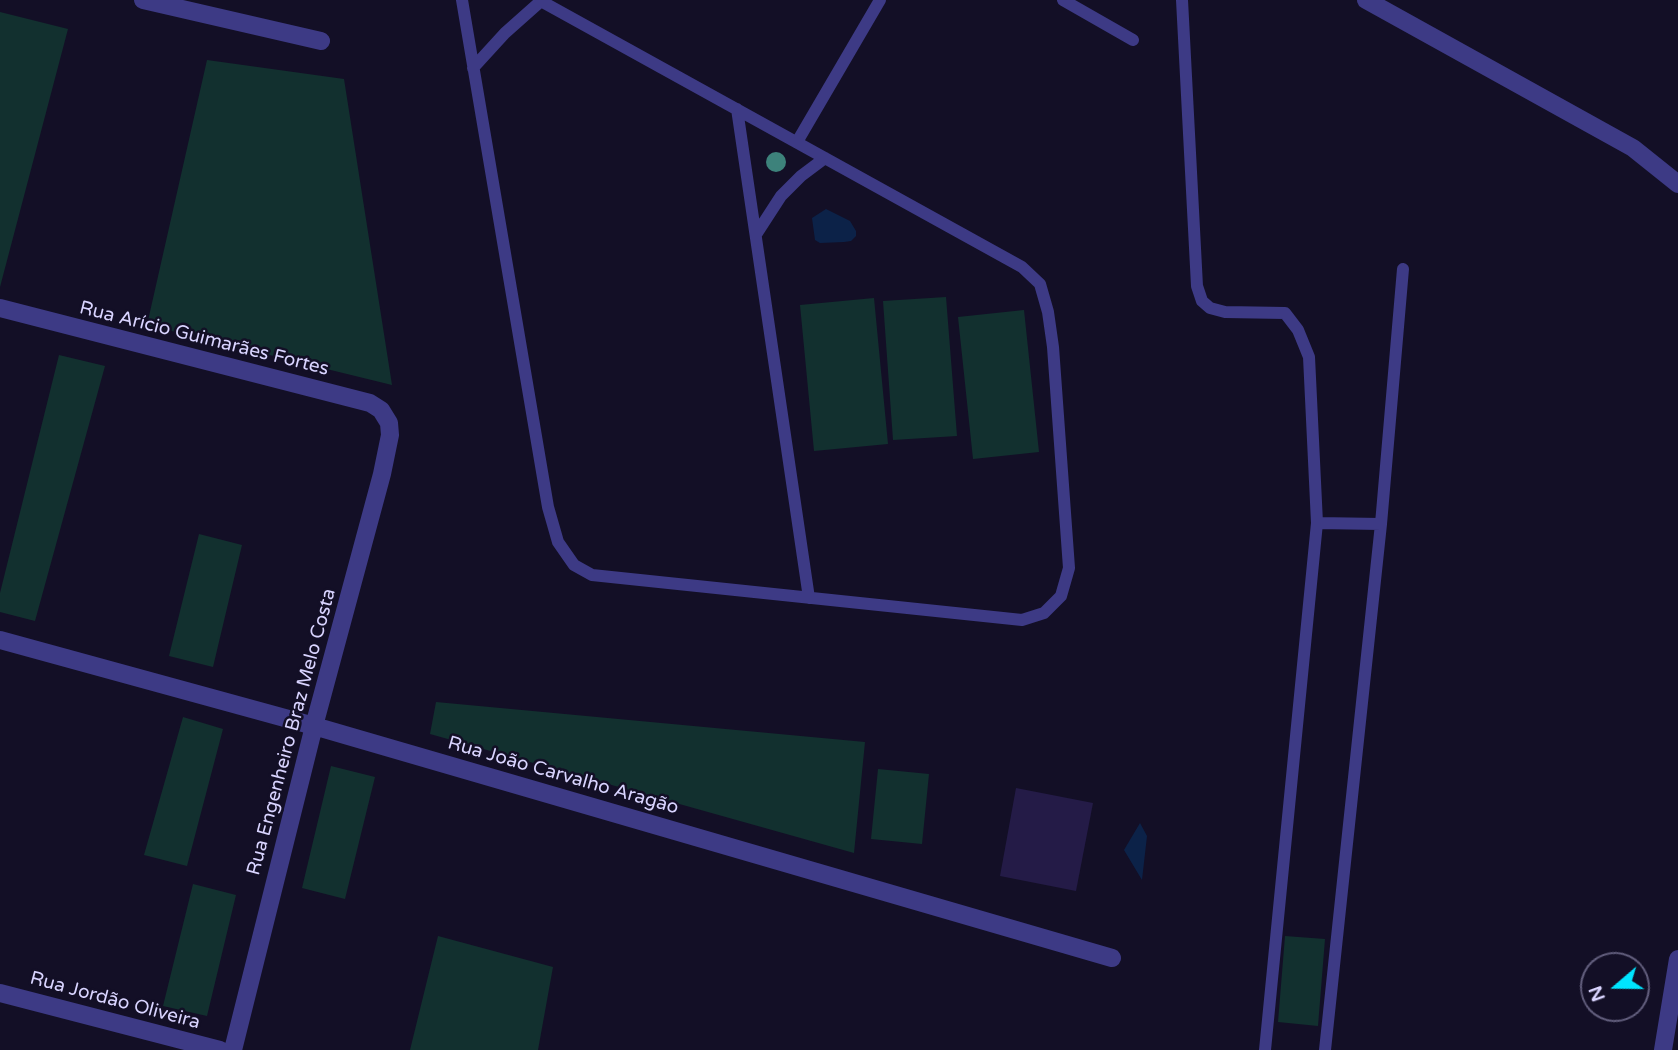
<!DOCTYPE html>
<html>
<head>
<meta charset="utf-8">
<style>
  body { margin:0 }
  #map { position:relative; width:1678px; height:1050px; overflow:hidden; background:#130f26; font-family:"Varela Round",sans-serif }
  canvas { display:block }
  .north { position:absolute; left:1580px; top:952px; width:70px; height:70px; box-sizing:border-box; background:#130f26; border:2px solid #625e7d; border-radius:50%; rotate:250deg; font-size:19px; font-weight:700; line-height:28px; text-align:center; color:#d9d4ff }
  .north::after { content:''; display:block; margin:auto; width:24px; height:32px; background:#00e5ff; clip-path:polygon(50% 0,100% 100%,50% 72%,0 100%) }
</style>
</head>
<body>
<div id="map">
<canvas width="1678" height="1050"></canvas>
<div class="north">N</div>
</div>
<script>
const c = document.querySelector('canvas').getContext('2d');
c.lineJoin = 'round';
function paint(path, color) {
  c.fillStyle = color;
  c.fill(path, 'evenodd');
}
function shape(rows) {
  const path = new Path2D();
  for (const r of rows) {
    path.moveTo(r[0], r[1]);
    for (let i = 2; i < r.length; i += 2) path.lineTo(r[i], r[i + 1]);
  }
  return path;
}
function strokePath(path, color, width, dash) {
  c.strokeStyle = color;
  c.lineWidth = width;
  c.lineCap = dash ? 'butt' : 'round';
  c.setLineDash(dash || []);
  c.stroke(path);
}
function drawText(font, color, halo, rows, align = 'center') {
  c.font = font + ' "Varela Round",sans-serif';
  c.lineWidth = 5;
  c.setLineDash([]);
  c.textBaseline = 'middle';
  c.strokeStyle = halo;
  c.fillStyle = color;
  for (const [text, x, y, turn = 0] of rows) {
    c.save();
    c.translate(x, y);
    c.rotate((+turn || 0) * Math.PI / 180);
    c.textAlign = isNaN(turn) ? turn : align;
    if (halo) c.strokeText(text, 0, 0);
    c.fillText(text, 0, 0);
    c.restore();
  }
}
const green = shape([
  [0,12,68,29,0,287],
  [207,60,344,79,392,385,147,325],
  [946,297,957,436,893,440,883,301],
  [874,298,888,444,814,451,800,305],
  [1024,310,1039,452,973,459,958,317],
  [59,355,105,366,35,621,0,612,0,593],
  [199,534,242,545,213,667,169,656],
  [436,702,865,742,854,853,430,734],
  [183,717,223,729,187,866,144,855],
  [331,766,375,777,345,899,302,888],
  [878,769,929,774,922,844,871,839],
  [193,884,236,895,207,1016,163,1006],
  [438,936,553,967,538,1050,410,1050],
  [1285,936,1325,939,1318,1026,1278,1022]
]);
const water = shape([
  [826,209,850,221,856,231,856,236,851,241,844,242,820,243,815,240,812,218],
  [1140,823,1147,836,1142,880,1124,850]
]);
const building = shape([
  [1016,788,1093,803,1076,891,1000,876]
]);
const service = shape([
  [462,0,548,507,558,542,574,565,592,575,1022,620,1044,613,1061,596,1069,568,1053,347,1048,312,1040,284,1022,267,539,0],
  [1063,0,1133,40],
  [1182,0,1197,286,1202,301,1210,308,1225,312,1285,313,1298,330,1309,357,1317,523,1265,1050],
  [473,68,505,33,541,1],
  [737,109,809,598],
  [797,142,880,0],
  [757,233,781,196,801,176,825,158],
  [1317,523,1381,524],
  [1325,1050,1381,524,1403,269]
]);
const minor = shape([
  [143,0,321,41],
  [0,308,370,403,381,410,389,423,390,435,382,474,314,726,233,1050],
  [0,640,314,726,1112,958],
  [0,993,220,1050]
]);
const tertiary = shape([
  [1366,0,1633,148,1678,184],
  [1663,1050,1678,959]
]);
const trees = [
  [776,162]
];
const streetNames = [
  ["Rua Arício Guimarães Fortes",204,339,14],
  ["Rua Engenheiro Braz Melo Costa",292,732,-75],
  ["Rua João Carvalho Aragão",563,776,16],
  ["Rua Jordão Oliveira",115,1001,15]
];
paint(green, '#12302f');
paint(water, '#0c2248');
paint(building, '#241b47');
strokePath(service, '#3d3a85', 12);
strokePath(minor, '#3d3a85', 18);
strokePath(tertiary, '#3d3a85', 18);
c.fillStyle = '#3d827b';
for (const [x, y] of trees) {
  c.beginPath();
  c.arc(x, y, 10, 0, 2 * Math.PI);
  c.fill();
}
drawText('19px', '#d9d4ff', '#130f26', streetNames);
</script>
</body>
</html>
